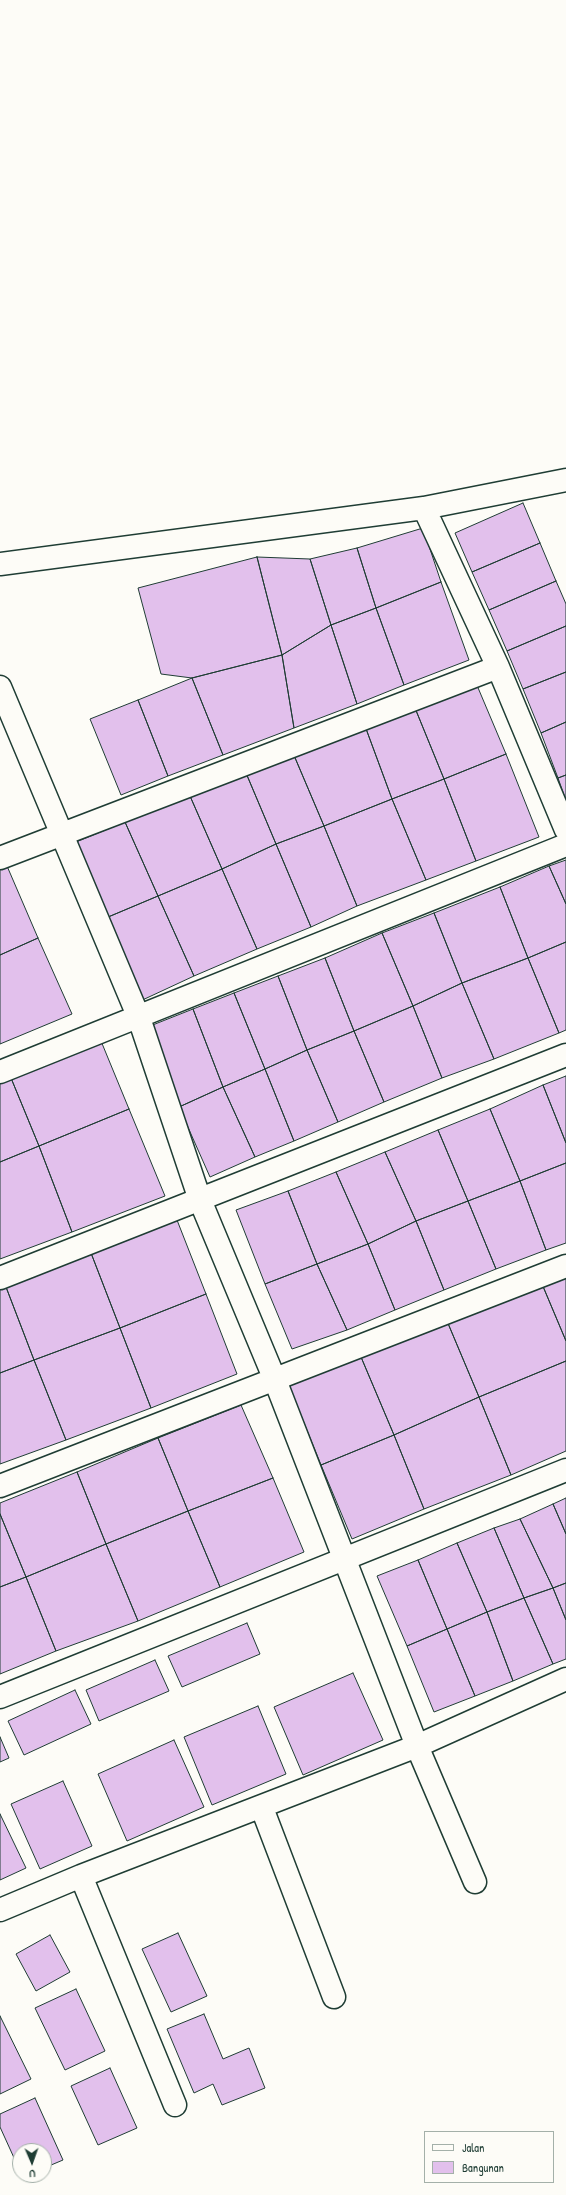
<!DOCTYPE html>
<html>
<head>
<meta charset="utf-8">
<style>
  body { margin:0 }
  #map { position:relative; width:566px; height:2195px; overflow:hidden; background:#fdfcf7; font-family:"Patrick Hand",sans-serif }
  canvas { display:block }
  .legend { position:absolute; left:424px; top:2131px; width:130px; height:52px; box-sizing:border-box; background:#fdfcf7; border:1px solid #a4b0a9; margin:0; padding:5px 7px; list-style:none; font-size:12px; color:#1f3d34 }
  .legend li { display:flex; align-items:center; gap:8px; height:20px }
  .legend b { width:20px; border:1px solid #a4b0a9 }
  .north { position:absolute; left:12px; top:2143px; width:40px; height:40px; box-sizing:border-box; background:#fdfcf7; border:1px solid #a4b0a9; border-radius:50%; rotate:178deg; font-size:11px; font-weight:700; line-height:16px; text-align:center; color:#1f3d34 }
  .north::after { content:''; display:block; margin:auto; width:14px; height:18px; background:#1f3d34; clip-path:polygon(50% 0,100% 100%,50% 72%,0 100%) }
</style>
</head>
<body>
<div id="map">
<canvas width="566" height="2195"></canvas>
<ul class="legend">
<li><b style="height:5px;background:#fdfcf7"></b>Jalan</li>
<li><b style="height:11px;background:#e2c0ec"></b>Bangunan</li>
</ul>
<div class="north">U</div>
</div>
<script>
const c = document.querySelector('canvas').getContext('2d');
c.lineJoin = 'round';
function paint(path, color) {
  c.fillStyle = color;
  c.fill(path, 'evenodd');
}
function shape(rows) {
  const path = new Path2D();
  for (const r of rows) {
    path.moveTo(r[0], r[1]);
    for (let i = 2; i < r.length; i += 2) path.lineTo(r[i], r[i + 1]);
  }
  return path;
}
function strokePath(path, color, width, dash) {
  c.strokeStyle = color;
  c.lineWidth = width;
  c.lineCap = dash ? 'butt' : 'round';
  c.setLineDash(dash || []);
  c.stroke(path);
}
const building = shape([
  [523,503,540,543,472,572,455,533,523,503],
  [423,528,441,582,376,608,357,548,423,528],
  [540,543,556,581,489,610,472,572,540,543],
  [357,548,376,608,331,625,310,559,357,548],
  [257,557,310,559,331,625,282,655,257,557],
  [257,557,282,655,192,678,161,674,138,588,257,557],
  [556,581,566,604,566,626,507,651,489,610,556,581],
  [441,582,469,660,404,685,376,608,441,582],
  [376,608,404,685,357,704,331,625,376,608],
  [331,625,357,704,294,728,282,655,331,625],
  [566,626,566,672,523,689,507,651,566,626],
  [282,655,294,728,223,755,192,678,282,655],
  [566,672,566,722,541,733,523,689,566,672],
  [192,678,223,755,168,776,138,700,192,678],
  [476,683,506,754,444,779,415,708,476,683],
  [138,700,168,776,121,795,90,719,138,700],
  [415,708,444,779,392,799,365,726,415,708],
  [566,722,566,775,558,778,541,733,566,722],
  [365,726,392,799,324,826,293,753,365,726],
  [293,753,324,826,276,844,246,773,293,753],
  [506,754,539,837,476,861,444,779,506,754],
  [246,773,276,844,222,869,190,796,246,773],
  [566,775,566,801,558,778,566,775],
  [444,779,476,861,426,880,392,799,444,779],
  [190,796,222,869,158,896,125,822,190,796],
  [392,799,426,880,357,906,324,826,392,799],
  [125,822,158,896,101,920,71,844,125,822],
  [324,826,357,906,311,927,276,844,324,826],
  [276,844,311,927,257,949,222,869,276,844],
  [566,860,566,904,549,866,566,860],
  [7,866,38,938,0,955,0,869,7,866],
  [549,866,566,904,566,942,528,958,500,887,549,866],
  [222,869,257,949,194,976,158,896,222,869],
  [500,887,528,958,462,983,434,913,500,887],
  [158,896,194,976,136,1003,101,920,158,896],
  [434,913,462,983,413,1006,382,933,434,913],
  [382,933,413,1006,354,1031,325,958,382,933],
  [38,938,72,1014,0,1044,0,955,38,938],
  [566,942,566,1030,559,1033,528,958,566,942],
  [325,958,354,1031,307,1050,278,976,325,958],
  [528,958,559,1033,494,1059,462,983,528,958],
  [278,976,307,1050,265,1069,234,993,278,976],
  [462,983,494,1059,442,1078,413,1006,462,983],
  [234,993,265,1069,223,1087,193,1009,234,993],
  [413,1006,442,1078,384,1102,354,1031,413,1006],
  [193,1009,223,1087,179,1107,145,1028,193,1009],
  [354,1031,384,1102,338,1122,307,1050,354,1031],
  [101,1041,129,1109,39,1146,11,1078,101,1041],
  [307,1050,338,1122,294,1141,265,1069,307,1050],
  [265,1069,294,1141,255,1157,223,1087,265,1069],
  [566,1076,566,1143,543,1085,566,1076],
  [11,1078,39,1146,0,1162,0,1082,11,1078],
  [543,1085,566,1143,566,1163,520,1181,490,1109,543,1085],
  [223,1087,255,1157,210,1177,179,1107,223,1087],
  [129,1109,165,1196,72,1232,39,1146,129,1109],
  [490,1109,520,1181,468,1201,438,1130,490,1109],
  [438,1130,468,1201,416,1221,385,1152,438,1130],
  [39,1146,72,1232,0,1259,0,1162,39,1146],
  [385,1152,416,1221,368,1244,336,1172,385,1152],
  [566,1163,566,1243,546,1250,520,1181,566,1163],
  [336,1172,368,1244,317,1264,288,1191,336,1172],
  [520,1181,546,1250,496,1269,468,1201,520,1181],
  [288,1191,317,1264,265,1284,236,1210,288,1191],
  [468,1201,496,1269,444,1290,416,1221,468,1201],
  [177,1220,206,1294,120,1328,91,1253,177,1220],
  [416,1221,444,1290,395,1310,368,1244,416,1221],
  [368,1244,395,1310,347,1330,317,1264,368,1244],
  [91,1253,120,1328,34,1360,6,1287,91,1253],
  [317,1264,347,1330,292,1349,265,1284,317,1264],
  [566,1274,566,1341,542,1284,566,1274],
  [542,1284,566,1341,566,1361,479,1397,447,1321,542,1284],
  [6,1287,34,1360,0,1373,0,1289,6,1287],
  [206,1294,237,1374,151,1408,120,1328,206,1294],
  [447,1321,479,1397,394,1435,361,1357,447,1321],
  [120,1328,151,1408,66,1440,34,1360,120,1328],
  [361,1357,394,1435,321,1465,289,1386,361,1357],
  [34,1360,66,1440,0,1464,0,1373,34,1360],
  [566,1361,566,1451,511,1475,479,1397,566,1361],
  [479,1397,511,1475,424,1509,394,1435,479,1397],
  [241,1405,273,1478,188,1511,158,1438,241,1405],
  [394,1435,424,1509,352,1539,321,1465,394,1435],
  [158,1438,188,1511,106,1544,77,1472,158,1438],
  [77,1472,106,1544,26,1577,0,1514,0,1503,77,1472],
  [273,1478,304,1552,220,1587,188,1511,273,1478],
  [566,1498,566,1534,553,1504,566,1498],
  [553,1504,566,1534,566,1583,553,1588,520,1519,553,1504],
  [188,1511,220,1587,138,1621,106,1544,188,1511],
  [0,1514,26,1577,0,1587,0,1514],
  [520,1519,553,1588,524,1598,494,1528,520,1519],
  [494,1528,524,1598,487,1612,457,1543,494,1528],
  [457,1543,487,1612,447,1629,418,1560,457,1543],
  [106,1544,138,1621,56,1651,26,1577,106,1544],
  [418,1560,447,1629,407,1646,377,1576,418,1560],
  [26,1577,56,1651,0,1674,0,1587,26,1577],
  [566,1583,566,1620,553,1588,566,1583],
  [553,1588,566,1620,566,1659,553,1664,524,1598,553,1588],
  [524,1598,553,1664,513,1681,487,1612,524,1598],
  [487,1612,513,1681,475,1696,447,1629,487,1612],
  [247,1623,260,1654,182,1687,168,1656,247,1623],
  [447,1629,475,1696,434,1712,407,1646,447,1629],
  [155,1660,169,1691,99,1721,86,1690,155,1660],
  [353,1673,383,1740,303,1775,274,1707,353,1673],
  [75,1690,91,1724,24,1755,8,1721,75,1690],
  [258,1706,286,1774,212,1805,184,1737,258,1706],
  [0,1737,9,1758,0,1762,0,1737],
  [174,1740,204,1807,127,1841,98,1774,174,1740],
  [63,1781,92,1846,40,1869,11,1804,63,1781],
  [0,1814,26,1868,0,1880,0,1814],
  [178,1933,207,1996,171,2012,142,1949,178,1933],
  [50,1935,70,1972,36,1991,16,1954,50,1935],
  [76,1989,105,2051,65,2070,35,2008,76,1989],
  [204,2014,223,2059,249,2048,265,2088,222,2105,213,2084,194,2093,167,2029,204,2014],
  [0,2016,31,2079,0,2094,0,2016],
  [110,2068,137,2128,98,2145,71,2086,110,2068],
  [35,2098,63,2160,44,2168,44,2151,20,2151,20,2171,0,2127,0,2114,35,2098]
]);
const minor = shape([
  [424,508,498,667,566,830],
  [0,564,424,508,566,480],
  [0,687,139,1018,200,1200,275,1380,417,1746,475,1882],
  [0,858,498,667],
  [0,1072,566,845],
  [0,1278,566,1055],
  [0,1486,566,1266],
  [0,1697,566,1470],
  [262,1808,334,1997],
  [81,1876,175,2105],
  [0,1910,81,1876,417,1746,566,1679]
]);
paint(building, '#e2c0ec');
strokePath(building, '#1f3d34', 1);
strokePath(minor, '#1f3d34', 25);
strokePath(minor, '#fdfcf7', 22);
</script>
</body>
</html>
